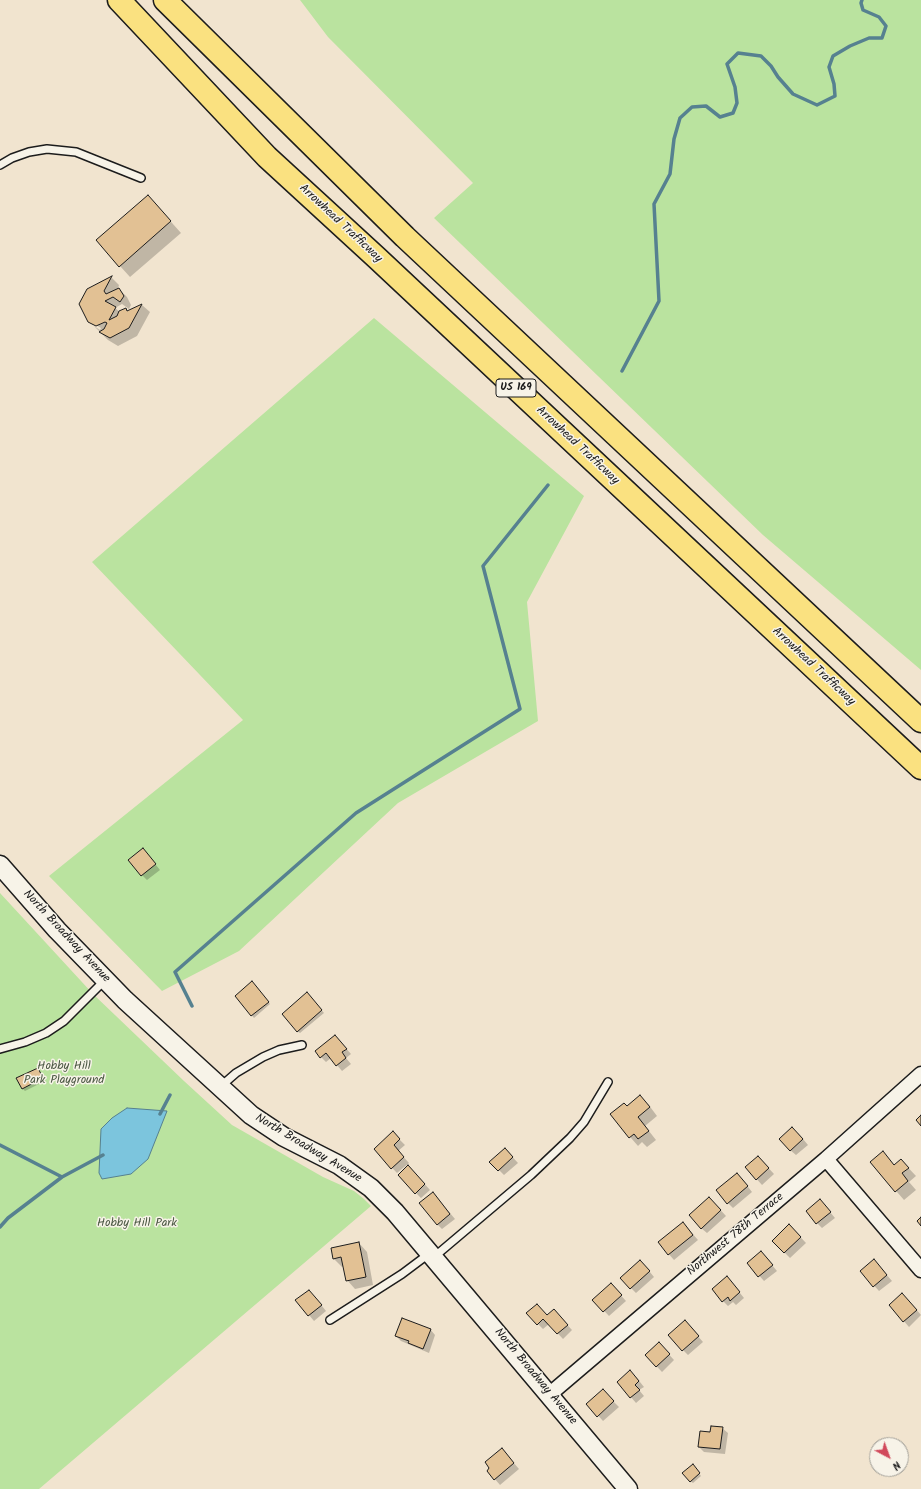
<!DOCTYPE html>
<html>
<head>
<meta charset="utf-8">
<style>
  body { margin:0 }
  #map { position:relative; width:921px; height:1489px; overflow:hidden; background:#f1e4cf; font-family:Kalam,sans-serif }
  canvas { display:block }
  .north { position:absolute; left:869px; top:1437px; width:40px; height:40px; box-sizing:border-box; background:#f7f3e8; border:1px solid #9f9d96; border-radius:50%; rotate:139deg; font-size:11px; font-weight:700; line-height:16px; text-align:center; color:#1c1c1c }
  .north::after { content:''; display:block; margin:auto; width:14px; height:18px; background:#d1495b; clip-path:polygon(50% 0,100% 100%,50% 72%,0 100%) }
</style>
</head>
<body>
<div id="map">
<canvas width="921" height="1489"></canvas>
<div class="north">N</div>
</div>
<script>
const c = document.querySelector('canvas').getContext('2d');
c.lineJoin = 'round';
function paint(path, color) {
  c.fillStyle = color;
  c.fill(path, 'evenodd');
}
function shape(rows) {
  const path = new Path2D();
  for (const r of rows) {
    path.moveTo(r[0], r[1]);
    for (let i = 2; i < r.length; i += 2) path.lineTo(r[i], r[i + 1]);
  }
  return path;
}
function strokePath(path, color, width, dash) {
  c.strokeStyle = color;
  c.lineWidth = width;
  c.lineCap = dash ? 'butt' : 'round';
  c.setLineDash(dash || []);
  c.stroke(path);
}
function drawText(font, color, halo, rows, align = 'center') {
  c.font = font + ' Kalam,sans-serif';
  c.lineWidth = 3;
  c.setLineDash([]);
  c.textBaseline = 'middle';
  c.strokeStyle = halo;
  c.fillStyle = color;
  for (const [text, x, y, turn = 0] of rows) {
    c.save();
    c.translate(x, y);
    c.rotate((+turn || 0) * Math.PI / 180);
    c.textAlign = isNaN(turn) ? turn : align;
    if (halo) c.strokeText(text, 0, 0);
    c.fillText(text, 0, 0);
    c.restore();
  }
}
const green = shape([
  [300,0,921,0,921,670,763,535,434,218,473,183,328,37],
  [374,318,584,496,527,602,538,721,398,803,239,951,162,991,49,876,243,720,92,562],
  [0,893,93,994,184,1081,232,1125,323,1177,354,1191,364,1199,371,1206,39,1489,0,1489]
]);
const water = shape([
  [127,1108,167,1111,148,1159,131,1174,102,1179,99,1173,101,1129,112,1118,127,1108]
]);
const shadow = shape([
  [148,196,181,233,130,277,120,266],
  [112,278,119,285,118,288,127,297,131,305,129,309,122,304,115,308,120,312,125,309,128,311,127,313,142,305,150,312,137,336,118,346,108,340,94,326,100,330,101,328,93,323,93,325,89,321,88,290],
  [148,855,160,870,147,880,142,875],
  [254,985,270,1004,254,1018,236,996],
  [310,996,324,1013,300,1033,297,1031],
  [335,1036,351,1054,346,1058,351,1064,342,1071,331,1058,326,1062,321,1057],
  [38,1069,45,1081,25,1091,22,1088],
  [648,1104,657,1116,645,1126,656,1140,647,1147,642,1142,638,1146,611,1115,627,1107],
  [393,1133,405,1145,398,1151,409,1163,397,1173,375,1150],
  [798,1133,808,1145,796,1155,790,1150],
  [505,1149,518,1163,504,1175,491,1162],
  [883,1153,895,1166,901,1160,916,1176,909,1182,916,1190,904,1200,871,1162],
  [763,1162,774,1174,762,1185,746,1167],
  [414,1172,430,1190,421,1198,416,1193],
  [742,1179,752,1192,733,1208,728,1203],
  [433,1193,455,1219,442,1229,437,1224],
  [714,1203,726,1216,707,1233,701,1228],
  [825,1206,835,1218,822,1228,817,1223],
  [683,1223,698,1240,674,1260,659,1243],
  [789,1225,806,1243,790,1258,773,1241],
  [359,1243,367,1252,373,1285,355,1289,347,1280,344,1266,342,1267,334,1259],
  [766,1258,777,1271,764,1281,748,1263],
  [645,1266,654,1277,636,1293,621,1278],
  [879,1266,892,1281,879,1291,861,1271],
  [732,1283,744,1298,736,1305,733,1302,728,1306,723,1301],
  [616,1290,626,1301,609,1316,594,1300],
  [314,1296,326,1311,314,1321,309,1315],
  [908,1300,921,1315,909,1327,890,1305],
  [528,1314,547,1316,559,1316,572,1330,563,1339,549,1324,543,1329],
  [690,1327,703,1342,688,1355,683,1350],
  [430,1329,435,1335,429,1353,401,1341,396,1336],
  [664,1349,674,1360,662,1372,646,1355],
  [636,1377,644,1387,639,1390,644,1396,636,1403,618,1382],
  [608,1396,619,1407,603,1421,588,1404],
  [722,1428,728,1433,725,1454,704,1452,699,1447,711,1433],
  [507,1455,519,1469,500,1485,488,1471],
  [695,1468,701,1476,693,1483,690,1481]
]);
const stream = shape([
  [622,371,659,301,654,204,670,174,674,139,680,118,692,107,706,106,720,117,733,113,737,103,735,87,727,64,738,53,761,56,771,66,778,77,793,94,817,105,835,96,834,84,829,67,833,56,850,46,869,38,882,38,886,26,879,17,863,10,861,3,862,0],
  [192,1006,175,972,356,813,520,709,483,566,548,485],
  [160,1114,170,1095],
  [0,1145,62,1177,103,1155],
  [0,1227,8,1218,62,1177]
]);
const building = shape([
  [148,195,171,221,119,267,96,240,148,195],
  [112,276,104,291,106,294,119,288,124,296,120,302,113,297,105,301,116,307,109,320,117,316,119,311,126,308,127,311,142,304,129,328,110,338,99,332,104,329,107,323,105,322,96,326,88,322,79,304,87,289,112,276],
  [143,848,156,864,141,876,128,860,143,848],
  [252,981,269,1002,251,1016,235,996,252,981],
  [307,992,322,1010,297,1032,282,1014,307,992],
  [335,1035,347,1049,342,1052,346,1058,336,1066,326,1053,320,1058,315,1051,335,1035],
  [38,1068,43,1078,22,1089,16,1078,38,1068],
  [640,1095,650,1107,638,1117,649,1131,638,1139,634,1134,629,1138,610,1114,624,1103,627,1106,640,1095],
  [921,1115,921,1126,916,1120,921,1115],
  [792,1127,803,1139,790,1151,779,1139,792,1127],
  [393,1131,400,1139,394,1145,404,1157,391,1169,374,1149,393,1131],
  [505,1148,513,1157,498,1171,489,1162,505,1148],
  [883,1151,894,1165,901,1159,909,1168,902,1173,908,1181,895,1192,870,1162,883,1151],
  [758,1156,769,1168,756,1180,745,1167,758,1156],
  [408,1165,425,1184,415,1194,398,1175,408,1165],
  [737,1173,748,1186,727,1204,716,1190,737,1173],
  [433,1192,450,1214,437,1225,419,1203,433,1192],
  [709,1197,721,1210,701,1229,689,1215,709,1197],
  [820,1199,831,1212,816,1224,806,1211,820,1199],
  [921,1217,921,1226,917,1221,921,1217],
  [683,1222,693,1235,668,1255,658,1242,683,1222],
  [789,1224,801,1237,784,1253,772,1241,789,1224],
  [359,1242,366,1277,346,1281,341,1257,333,1259,331,1248,359,1242],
  [761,1251,773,1265,758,1277,747,1263,761,1251],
  [874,1259,887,1275,873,1287,860,1271,874,1259],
  [640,1260,650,1271,630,1289,620,1278,640,1260],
  [727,1276,740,1292,730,1301,728,1297,722,1302,712,1289,727,1276],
  [611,1283,622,1295,603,1312,592,1300,611,1283],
  [309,1290,322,1305,308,1316,295,1300,309,1290],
  [902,1293,917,1310,903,1322,889,1305,902,1293],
  [537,1304,547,1315,554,1309,568,1325,557,1334,543,1319,537,1325,526,1313,537,1304],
  [402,1318,431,1329,423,1349,408,1343,409,1341,395,1336,402,1318],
  [685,1320,699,1336,682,1351,668,1335,685,1320],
  [659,1342,670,1354,656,1367,645,1355,659,1342],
  [630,1370,639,1381,635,1385,640,1390,630,1398,617,1382,630,1370],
  [603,1389,614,1401,597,1417,586,1404,603,1389],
  [711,1426,723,1427,720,1449,698,1447,700,1431,710,1432,711,1426],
  [502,1448,514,1463,494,1480,487,1471,489,1468,485,1462,502,1448],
  [693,1464,700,1473,690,1482,682,1473,693,1464]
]);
const service = shape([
  [0,165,12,158,29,152,47,149,76,152,141,178],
  [0,1049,25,1042,46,1033,64,1021,105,980],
  [220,1087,236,1073,263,1057,279,1050,302,1045],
  [434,1257,531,1175,570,1138,584,1122,608,1082],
  [330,1320,402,1274,430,1253]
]);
const minor = shape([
  [826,1159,921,1270],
  [550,1394,826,1159,921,1074]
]);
const tertiary = shape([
  [0,865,57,930,125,1000,251,1115,284,1137,339,1165,371,1188,395,1212,628,1489]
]);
const motorway = shape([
  [119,0,267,157,377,258,921,768],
  [165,0,405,237,921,721]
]);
const shields = [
  [516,388,40]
];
const shieldNames = [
  ["US 169",516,388]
];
const streetNames = [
  ["Arrowhead Trafficway",340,224,43],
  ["Arrowhead Trafficway",577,446,43],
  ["Arrowhead Trafficway",813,667,43],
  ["North Broadway Avenue",66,937,47],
  ["North Broadway Avenue",308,1149,31],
  ["Northwest 78th Terrace",736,1235,-40],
  ["North Broadway Avenue",535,1377,50]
];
const parkNames = [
  ["Hobby Hill",64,1067],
  ["Park Playground",64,1081],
  ["Hobby Hill Park",137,1224]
];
paint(green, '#bae39f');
paint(water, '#7cc5dd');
strokePath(water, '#568190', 1);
paint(shadow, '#0003');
strokePath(stream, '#568190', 3.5);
paint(building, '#e2c194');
strokePath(building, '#1c1c1c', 1);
strokePath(service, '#1c1c1c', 10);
strokePath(minor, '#1c1c1c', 17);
strokePath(tertiary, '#1c1c1c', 21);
strokePath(motorway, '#1c1c1c', 25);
strokePath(service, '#f7f3e8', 7);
strokePath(minor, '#f7f3e8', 14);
strokePath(tertiary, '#f7f3e8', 18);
strokePath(motorway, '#fae180', 22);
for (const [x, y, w] of shields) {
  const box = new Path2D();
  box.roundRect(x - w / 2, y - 9, w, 18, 3);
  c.fillStyle = '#f7f3e8';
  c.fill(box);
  strokePath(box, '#1c1c1c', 1);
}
drawText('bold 11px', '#1c1c1c', null, shieldNames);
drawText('12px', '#1c1c1c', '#f7f3e8', streetNames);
drawText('12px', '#4b5843', '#f7f3e8', parkNames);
</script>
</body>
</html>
